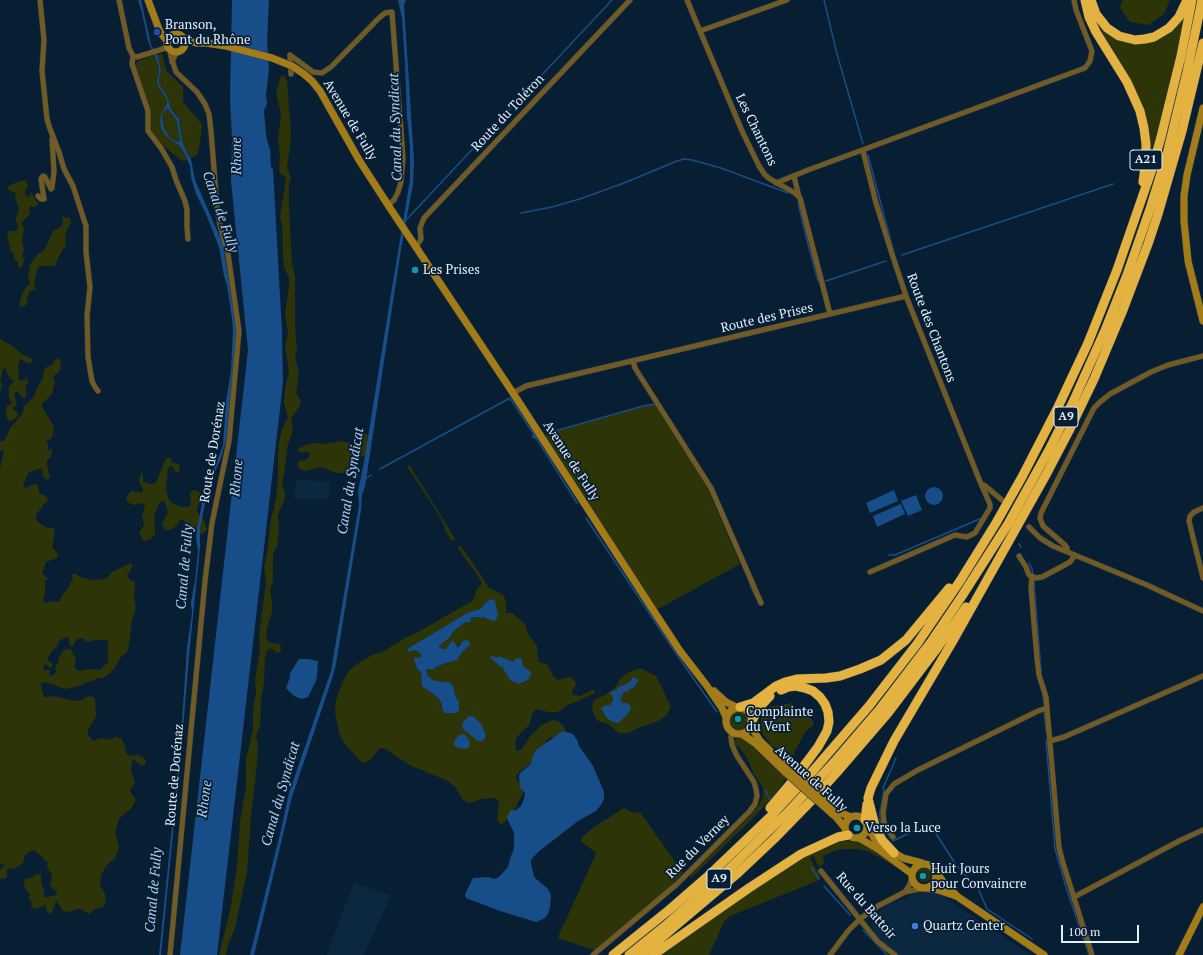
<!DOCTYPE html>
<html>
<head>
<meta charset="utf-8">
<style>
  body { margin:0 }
  #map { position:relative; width:1203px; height:955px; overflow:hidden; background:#081e32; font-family:"PT Serif",serif }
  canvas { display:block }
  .scale { position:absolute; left:1061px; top:925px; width:78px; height:18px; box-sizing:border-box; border:2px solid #e2effd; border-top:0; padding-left:5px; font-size:12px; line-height:14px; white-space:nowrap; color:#e2effd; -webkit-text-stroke:3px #081e32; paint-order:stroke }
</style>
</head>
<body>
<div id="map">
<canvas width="1203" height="955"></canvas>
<div class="scale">100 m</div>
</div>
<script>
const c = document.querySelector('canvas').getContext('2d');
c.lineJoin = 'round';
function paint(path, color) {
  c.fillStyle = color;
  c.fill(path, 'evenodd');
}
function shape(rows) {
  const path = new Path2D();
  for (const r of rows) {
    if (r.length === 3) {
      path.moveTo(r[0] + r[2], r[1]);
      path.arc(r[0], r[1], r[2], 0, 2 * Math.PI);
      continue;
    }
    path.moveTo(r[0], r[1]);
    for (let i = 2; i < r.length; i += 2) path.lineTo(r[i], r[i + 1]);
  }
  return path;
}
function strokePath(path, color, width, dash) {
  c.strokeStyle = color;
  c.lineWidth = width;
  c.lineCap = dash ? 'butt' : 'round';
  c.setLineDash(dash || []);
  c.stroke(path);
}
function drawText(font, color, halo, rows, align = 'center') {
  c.font = font + ' "PT Serif",serif';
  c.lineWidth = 3.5;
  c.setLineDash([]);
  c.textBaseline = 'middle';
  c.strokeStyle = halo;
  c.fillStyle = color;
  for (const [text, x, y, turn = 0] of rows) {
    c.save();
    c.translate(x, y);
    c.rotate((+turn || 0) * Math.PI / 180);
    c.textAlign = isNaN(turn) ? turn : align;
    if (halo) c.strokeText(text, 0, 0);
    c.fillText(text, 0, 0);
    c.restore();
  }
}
const built = shape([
  [296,479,330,482,329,499,294,499],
  [354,883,391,895,364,955,327,955,340,918],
  [919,892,936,892,1031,955,890,955,875,943,871,922,883,908]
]);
const green = shape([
  [1123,0,1170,0,1164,14,1148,25,1130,22,1120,8],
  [1093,15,1127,41,1173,29,1182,21,1183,21,1180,42,1155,142,1154,142,1151,150,1154,151,1148,170,1148,132],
  [162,54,166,70,183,87,183,102,202,124,200,143,197,155,191,158,187,153,182,141,180,122,177,115,171,109,166,94,159,84,159,79,161,69,157,55],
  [153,55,158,64,159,70,157,84,167,100,167,104,161,114,160,122,161,128,165,135,171,141,180,146,187,160,182,161,156,140,151,132,151,116,135,65,138,61],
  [283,75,285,76,287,81,291,133,290,146,287,167,291,178,289,184,289,208,292,264,295,276,295,326,297,350,295,357,299,373,296,393,301,401,299,407,291,419,293,430,288,444,284,475,282,484,285,493,285,498,278,514,279,530,277,546,273,554,273,581,270,591,272,602,272,612,267,628,266,635,267,640,268,642,280,644,281,649,280,652,277,653,271,648,267,651,265,657,264,683,261,700,260,726,256,736,258,743,257,763,251,816,247,872,235,928,228,945,226,955,219,955,230,911,237,867,240,822,246,787,246,760,253,729,253,708,256,693,255,680,260,650,259,635,266,583,264,567,268,548,270,524,276,499,278,479,278,455,279,443,282,429,288,417,284,403,285,388,289,372,285,347,288,332,285,314,289,287,289,278,284,267,283,256,282,224,280,218,282,203,286,180,285,177,280,173,279,169,280,157,278,139,281,114,276,92,281,76],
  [167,108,169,109,170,112,174,116,177,122,180,140,179,142,175,141,169,137,164,128,162,116,163,112],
  [25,180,27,183,28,185,25,191,25,194,27,196,29,197,31,192,38,204,35,207,30,206,29,209,30,212,29,215,21,223,24,228,22,241,24,251,22,256,24,259,23,266,20,268,18,267,18,262,14,260,14,253,10,250,9,243,7,236,9,231,16,231,18,227,18,224,16,222,16,218,19,209,18,205,15,198,16,195,15,192,10,191,7,189,9,186,15,183],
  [64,216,65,218,69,217,71,222,65,235,66,245,59,256,55,266,39,266,37,271,34,283,36,289,29,292,27,299,27,303,26,305,21,307,19,305,22,294,25,289,30,283,28,277,30,264,39,253,44,251,53,231,62,226,63,221,62,218],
  [0,339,2,339,4,342,8,343,23,355,29,357,32,359,32,362,29,364,20,359,18,367,19,379,20,381,26,379,28,380,28,383,25,387,26,395,25,398,22,398,18,392,16,392,14,393,17,404,13,408,14,410,18,413,17,417,13,420,9,421,7,418,6,408,7,406,12,404,9,397,9,386,15,381,10,379,5,368,3,369,0,381,2,384,0,395],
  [58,358,60,360,61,367,59,372,53,377,55,383,53,388,53,393,41,405,54,426,52,438,46,441,48,444,48,451,51,448,52,449,51,457,47,460,47,464,50,477,47,480,43,476,42,468,38,469,33,471,29,472,23,484,25,488,29,487,31,485,37,484,39,489,39,493,47,497,48,501,44,504,36,515,36,519,39,523,48,528,53,528,55,531,52,547,58,554,57,558,46,562,42,573,48,579,45,581,45,593,43,601,46,603,53,601,58,602,60,601,61,597,68,588,70,583,73,580,72,575,74,573,82,578,85,578,89,580,98,579,102,580,107,578,112,572,131,563,133,565,127,576,130,580,134,581,135,583,134,596,136,608,132,620,129,645,127,652,120,658,115,668,110,673,103,678,98,678,93,681,87,682,79,686,65,689,45,682,41,684,42,690,44,697,49,697,53,696,75,701,82,700,86,697,91,696,95,698,96,716,88,730,88,735,93,741,101,738,111,740,115,737,121,738,124,743,126,753,130,756,138,755,142,757,146,760,145,764,141,766,135,760,132,761,131,771,135,782,130,791,136,800,130,810,126,812,119,819,115,833,119,846,118,851,115,858,106,866,101,875,100,885,105,894,106,900,103,907,95,909,89,914,80,909,77,909,72,911,66,912,62,910,56,900,55,904,54,909,50,914,47,912,45,905,36,909,31,908,32,903,29,899,30,894,25,889,24,884,25,879,33,878,33,876,37,874,41,874,41,882,44,890,44,897,47,897,56,895,57,893,56,890,53,889,50,885,51,882,52,875,46,866,48,865,48,863,44,860,42,856,38,854,36,851,34,850,29,852,25,855,23,863,16,868,7,869,7,877,4,879,1,879,0,878,0,870,5,865,0,864,0,469,4,450,0,451,0,440,3,442,6,438,10,428,23,413,24,406,33,398,38,386,42,380,45,368,53,364,55,359],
  [66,637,69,638,70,646,73,646,76,640,81,638,83,638,85,641,88,642,95,640,101,640,104,639,108,641,108,662,100,670,90,669,79,671,76,669,74,667,76,659,71,650,69,649,64,650,59,657,58,663,55,668,56,671,55,674,51,676,49,675,50,671,49,670,44,670,43,668,44,665,46,664,50,668,52,667,53,664,47,660,49,656,52,651,57,647,59,641],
  [654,404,657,407,706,485,740,564,658,609,656,609,544,435,634,409],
  [362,433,366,434,368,435,371,445,370,450,369,453,365,456,359,457,358,459,357,469,353,473,337,473,320,467,306,471,302,470,298,467,298,463,299,461,305,460,309,457,310,454,306,451,303,453,299,452,298,449,306,445,314,443,324,444,342,441,354,445,357,444,359,440,358,436],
  [166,458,169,458,171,459,172,463,176,463,179,465,180,470,179,472,177,473,175,472,174,468,171,466,170,466,168,469,166,488,168,497,171,502,181,507,189,507,191,504,190,495,192,491,195,490,204,495,209,494,210,498,203,501,198,505,197,509,197,512,203,518,207,529,205,532,202,534,187,531,185,528,186,524,183,519,180,520,176,526,171,530,165,530,162,525,168,512,165,502,162,501,159,503,155,513,154,519,155,527,155,535,150,539,144,541,139,533,142,528,145,525,142,518,145,504,140,503,134,505,129,503,126,499,130,492,132,491,141,493,143,491,143,489,139,482,141,473,142,473,143,475,143,481,144,482,150,484,156,483],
  [408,465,410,466,443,519,455,539,455,541,451,540,445,530,444,525,437,512,408,468],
  [460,545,481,575,486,584,489,588,500,593,504,596,506,603,506,613,512,613,525,624,528,634,537,646,538,660,539,662,546,664,548,666,553,676,557,680,569,677,572,678,575,681,576,685,572,691,572,694,574,695,580,696,592,690,594,690,595,693,564,707,560,711,552,713,537,709,533,712,529,725,518,736,515,741,516,750,518,751,522,749,531,735,542,725,552,720,558,721,564,727,566,732,564,737,555,738,551,737,548,739,530,764,518,773,516,776,516,779,524,788,523,794,517,804,516,808,511,812,505,822,502,824,499,823,497,819,499,801,497,799,494,798,480,799,474,802,469,803,463,800,456,788,448,781,422,770,411,766,384,748,380,748,370,760,364,763,360,761,344,743,340,736,336,718,335,712,336,700,344,679,348,672,357,664,374,654,381,653,403,639,418,632,467,604,472,601,475,596,476,590,482,583,478,576,459,550,458,547],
  [486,603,496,609,498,615,482,618,470,617,472,620,471,622,466,622,456,629,451,636,440,645,439,646,440,648,446,649,454,641,457,647,459,644,470,645,462,652,457,660,446,663,436,667,433,670,427,669,426,670,428,676,433,680,442,682,448,682,453,685,455,695,459,702,442,709,442,704,439,699,433,694,422,686,421,672,417,669,415,667,421,657,421,654,415,650,408,652,407,649,469,612,480,609],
  [640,668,656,676,671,707,666,716,658,721,636,729,628,733,619,733,608,724,600,722,596,719,593,712,592,706,594,700,605,695,612,690,616,686,620,679,627,673],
  [792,703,801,716,808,715,813,721,814,725,805,732,792,757,771,745,763,734,761,722,761,717,763,712,768,707],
  [739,720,10],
  [739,736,743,736,787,777,774,796,745,826,691,878,690,875,746,820,759,805,763,797,763,788,754,774,747,758,741,749,735,745,735,740],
  [624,808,633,813,640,812,683,873,663,893,595,950,560,939,558,937,595,856,596,853,581,841,582,837,594,827],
  [839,840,861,843,869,847,904,871,868,851,857,849,843,849,837,850,823,856,824,863,819,867,813,856,810,858,821,878,817,881,730,916,725,920,709,955,661,955,731,905,807,855],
  [924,875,7]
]);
const water = shape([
  [138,0,141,0,151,45,157,55,160,65,161,71,159,79,159,84,167,96,171,109,179,119,182,141,187,153,191,159,195,180,223,244,237,332,226,440,221,458,209,485,200,528,200,547,189,656,182,742,161,955,159,955,181,737,187,647,192,614,191,602,195,581,198,552,196,537,202,502,209,480,217,462,223,445,226,402,231,371,233,329,232,319,227,285,224,276,219,247,206,214,196,194,191,177,190,166,184,153,180,146,172,141,165,135,161,128,160,122,161,114,167,104,167,100,157,84,159,70,158,64,148,41,142,13],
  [168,108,170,112,174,116,177,122,180,140,179,142,175,141,169,137,164,128,162,116,163,112],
  [232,0,269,0,267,41,269,69,266,95,267,104,264,110,266,135,268,144,270,149,271,167,273,169,282,332,283,383,217,955,180,955,248,350,231,181,232,139,230,98],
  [398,0,406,0,404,5,414,161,413,184,401,249,365,487,362,495,361,510,336,664,332,679,292,797,256,947,254,955,250,955,281,830,289,793,331,671,359,505,358,491,364,462,391,294,410,180,410,146,407,117,405,63,402,18],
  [934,496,9],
  [894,490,898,501,870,513,866,503],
  [916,495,922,510,908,516,901,501],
  [901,504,905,514,877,527,873,516],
  [491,599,495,601,498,615,496,620,493,621,483,617,482,618,476,617,470,618,472,620,470,622,466,622,456,629,449,638,440,645,439,646,440,648,446,649,452,641,454,641,457,647,458,647,463,641,466,640,469,641,470,645,462,652,457,660,446,663,436,667,433,670,427,669,426,670,428,676,433,680,442,682,448,682,453,685,455,695,459,702,459,710,457,713,445,713,442,709,442,704,439,699,433,694,422,686,421,672,417,669,414,659,415,657,419,658,421,657,421,654,415,650,409,652,407,649,469,612,480,609,489,600],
  [492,656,498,658,499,656,514,662,516,658,522,659,522,664,524,667,530,671,531,674,529,679,519,684,510,680,503,668,499,666,498,664,490,658],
  [299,659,307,659,318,661,317,676,316,681,308,697,302,699,294,696,286,688,290,677,290,673],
  [633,677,639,680,633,688,629,689,627,692,624,691,620,700,623,703,627,703,631,706,630,711,625,717,618,723,611,721,606,717,601,708,604,706,610,705,613,701,613,697,610,692,617,690,617,688,630,682],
  [469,716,474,717,482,725,486,736,483,741,478,741,464,730,462,726,463,722],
  [563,731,573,734,577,740,579,746,593,766,604,792,604,799,601,805,596,811,578,821,538,852,531,860,531,863,534,877,548,889,551,895,550,907,548,914,545,918,536,922,500,911,466,898,465,896,466,892,473,878,488,877,494,879,499,877,508,867,511,856,514,849,514,833,507,818,510,811,516,810,521,806,524,799,525,793,520,787,519,776,520,773,531,764,533,755,536,750],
  [464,734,465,735,469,740,470,745,468,748,464,749,460,748,454,746,454,742,457,737,460,735]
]);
const stream = shape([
  [824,0,837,54,863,144],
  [868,155,894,253],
  [798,203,808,244,818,281],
  [521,213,552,207,583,198,624,183,677,161,684,159,692,160,721,168,788,193],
  [405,220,408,218,612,0],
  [902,255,1113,184],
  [823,282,886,261],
  [548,433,643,406,655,404],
  [380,469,510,398,535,436,577,503],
  [365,479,371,475],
  [586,518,675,652,717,712],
  [1019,544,1021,547],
  [888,555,895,555,982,518],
  [1029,563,1032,569,1033,575],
  [1034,583,1041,671],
  [750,585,756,598],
  [1043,695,1044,704],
  [1044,713,1046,730],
  [1046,740,1055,849,1066,887,1089,955],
  [895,758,896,758,883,788,884,790,880,812,880,820,882,826,889,836,893,841,926,825,930,824,956,865,978,888,987,909,1032,939],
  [765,790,770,800],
  [811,867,819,879],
  [824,886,850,915],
  [863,930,887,955]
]);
const canal = shape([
  [535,436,536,436]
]);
const streetTunnel = shape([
  [1005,504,1029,527]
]);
const street = shape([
  [40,0,44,40,42,71,47,119,49,126,59,152,64,169,73,186,86,226,86,252,90,287,87,316,88,357,92,381,95,387,98,391],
  [119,0,129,48,133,56],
  [687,0,742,131,759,166,765,175,770,179,795,193,800,198,830,314],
  [700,31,787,0],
  [170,49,171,57,176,72,197,92,205,104,209,114,211,131,217,207,220,225,228,254,239,331,229,441,212,523,205,581,170,955],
  [290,55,313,72,322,73,331,67,379,18,385,13,392,12,403,158,401,182,398,192,394,200,388,205],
  [290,55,291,74],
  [133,56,132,64,148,111,148,131,161,148,172,167,176,180,185,201,187,210,187,227,188,239],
  [133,56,137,57,169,47],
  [172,62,177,51],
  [863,151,876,203,893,257,906,296,981,484,984,485,1002,500],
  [794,176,799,197],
  [776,183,808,170,1085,68,1090,61,1092,51,1076,10,1074,0],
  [38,196,41,199,44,199,41,179,43,176,45,177,51,189,52,188,54,171,52,139],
  [416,247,421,239,420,228,424,218,630,0],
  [633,361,635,368,711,488,761,603],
  [513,393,526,386,906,296],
  [1203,508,1194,512,1190,516,1189,521,1203,578],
  [1029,527,1040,538,1053,546,1147,585,1203,611],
  [1067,551,1067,548,1065,545,1043,526,1040,518,1041,513,1094,408,1100,402,1110,394,1151,372,1168,365,1203,356],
  [1019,556,1026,567,1029,575,1036,578,1042,577,1061,567,1070,562,1075,555],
  [870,572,955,535,967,537,975,533,990,508,990,504,981,484],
  [1032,577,1031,588,1037,658,1039,675,1046,697,1059,848,1063,863,1092,955],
  [1050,741,1064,737,1203,676],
  [893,837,884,823,883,813,886,794,894,784,918,770,1038,711,1047,708],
  [821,871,878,942,895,955],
  [905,892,909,886,912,878],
  [1074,897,1179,841,1203,830],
  [593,955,677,884,749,812,755,804,757,796,756,789,754,782,737,756,732,745,731,737,732,732],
  [830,955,848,931,860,919,878,906,905,892,924,888]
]);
const secondary = shape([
  [148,0,160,32,168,42],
  [176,43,9],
  [184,39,196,43,206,43],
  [304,74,312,81,320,91,359,160,388,205,513,393,657,616,680,651,707,686,722,708,726,717],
  [1203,108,1187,175,1184,196,1184,221,1188,261,1203,321],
  [714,691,726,702,738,708],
  [739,721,13],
  [752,724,755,733,760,741,789,769],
  [742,734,755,743,786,773],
  [832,807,841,813,851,817],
  [829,811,836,817,845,828],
  [856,827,11],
  [868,828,874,838,882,845,903,858,922,863],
  [859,838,878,849,912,874],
  [924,876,12],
  [936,872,945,884,958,897,1044,955],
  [927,888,938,890,956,896],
  [1179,955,1203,907]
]);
const highway = shape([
  [1085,0,1089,17,1096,32,1127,82,1140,111,1144,128,1146,144,1146,159,1143,182],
  [1091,0,1096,14,1107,28,1119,36,1135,40,1145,39,1154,37,1169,28,1179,17,1187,0],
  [740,707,753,703,776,686,785,682,797,679,826,678,840,676,860,669,881,660,906,640,949,588],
  [752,721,758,709,770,696],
  [770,808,791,783,818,747,827,731,829,722,828,712,825,704,820,697,813,691,805,688,796,686,788,687,781,690],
  [865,820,867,804],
  [894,853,882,840,875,826,868,798,871,788,894,741,954,639,1047,473,1069,431,1094,379,1123,310,1148,244,1158,214,1182,131,1203,43],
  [613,955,669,910,707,877,772,815,812,772,869,706,917,644,960,581,996,523,1022,477,1058,407,1088,343,1117,270,1151,172,1161,137,1181,56,1192,0],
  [629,955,665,926,727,871,788,812,836,760,879,710,931,642,962,596,1008,524,1049,450,1073,402,1106,328,1127,275,1150,209,1167,154,1187,72,1202,0],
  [641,955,738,873,775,838,813,799,839,770,888,713,938,647,966,607],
  [653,955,749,888,801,854,838,837,848,835]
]);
const secondaryBridge = shape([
  [206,43,226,46,272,58,292,66,304,74],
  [789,769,832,807],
  [786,773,829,811]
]);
const markers = [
  [157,32,4,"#1a4fb4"],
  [415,270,4,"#0f9aa8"],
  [738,719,4,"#0f9aa8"],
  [857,828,4,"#0f9aa8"],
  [923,876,4,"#0f9aa8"],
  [915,926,4,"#3f7fe0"]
];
const shields = [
  [1146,160,32],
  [1066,417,24],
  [719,879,24]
];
const shieldNames = [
  ["A21",1146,160],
  ["A9",1066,417],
  ["A9",719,879]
];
const poiNames = [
  ["Branson,",165,25],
  ["Pont du Rhône",165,40],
  ["Les Prises",423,270],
  ["Complainte",746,712],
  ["du Vent",746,727],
  ["Verso la Luce",865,828],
  ["Huit Jours",931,869],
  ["pour Convaincre",931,884],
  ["Quartz Center",923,926]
];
const streetNames = [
  ["Route du Toléron",508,113,-47],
  ["Avenue de Fully",350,120,59],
  ["Les Chantons",756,130,64],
  ["Route des Prises",767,318,-13],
  ["Route des Chantons",931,328,69],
  ["Route de Dorénaz",213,452,-81],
  ["Avenue de Fully",571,461,57],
  ["Route de Dorénaz",175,775,-85],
  ["Avenue de Fully",811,779,42],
  ["Rue du Verney",698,847,-45],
  ["Rue du Battoir",866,906,49]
];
const waterNames = [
  ["Canal du Syndicat",396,127,-92],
  ["Rhone",237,156,-91],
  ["Canal de Fully",220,212,71],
  ["Rhone",237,478,-85],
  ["Canal du Syndicat",351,481,-81],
  ["Canal de Fully",185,567,-85],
  ["Canal du Syndicat",281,794,-74],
  ["Rhone",205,799,-82],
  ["Canal de Fully",154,890,-85]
];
paint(built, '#0b2840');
paint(green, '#2d3508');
paint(water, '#174e89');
strokePath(stream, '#174e89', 1.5);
strokePath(canal, '#174e89', 5.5);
strokePath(streetTunnel, '#293d50', 5, [5, 2.5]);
strokePath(street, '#273b4e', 6);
strokePath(secondary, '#273b4e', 8);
strokePath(highway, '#273b4e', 10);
strokePath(street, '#725a24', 5);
strokePath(secondary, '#a37c18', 7);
strokePath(highway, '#e3b240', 9);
strokePath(secondaryBridge, '#273b4e', 8, []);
strokePath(secondaryBridge, '#a37c18', 7);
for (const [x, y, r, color] of markers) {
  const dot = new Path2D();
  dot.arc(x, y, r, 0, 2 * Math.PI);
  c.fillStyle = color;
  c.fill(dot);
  strokePath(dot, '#081e32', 1.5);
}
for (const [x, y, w] of shields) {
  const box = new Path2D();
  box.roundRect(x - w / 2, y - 10, w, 20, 3);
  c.fillStyle = '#081e32';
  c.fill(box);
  strokePath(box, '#e2effd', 1);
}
drawText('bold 12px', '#e2effd', null, shieldNames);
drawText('13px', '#e2effd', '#081e32', poiNames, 'left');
drawText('13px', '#e2effd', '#081e32', streetNames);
drawText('italic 14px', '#b0ccee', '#081e32', waterNames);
</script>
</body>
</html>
